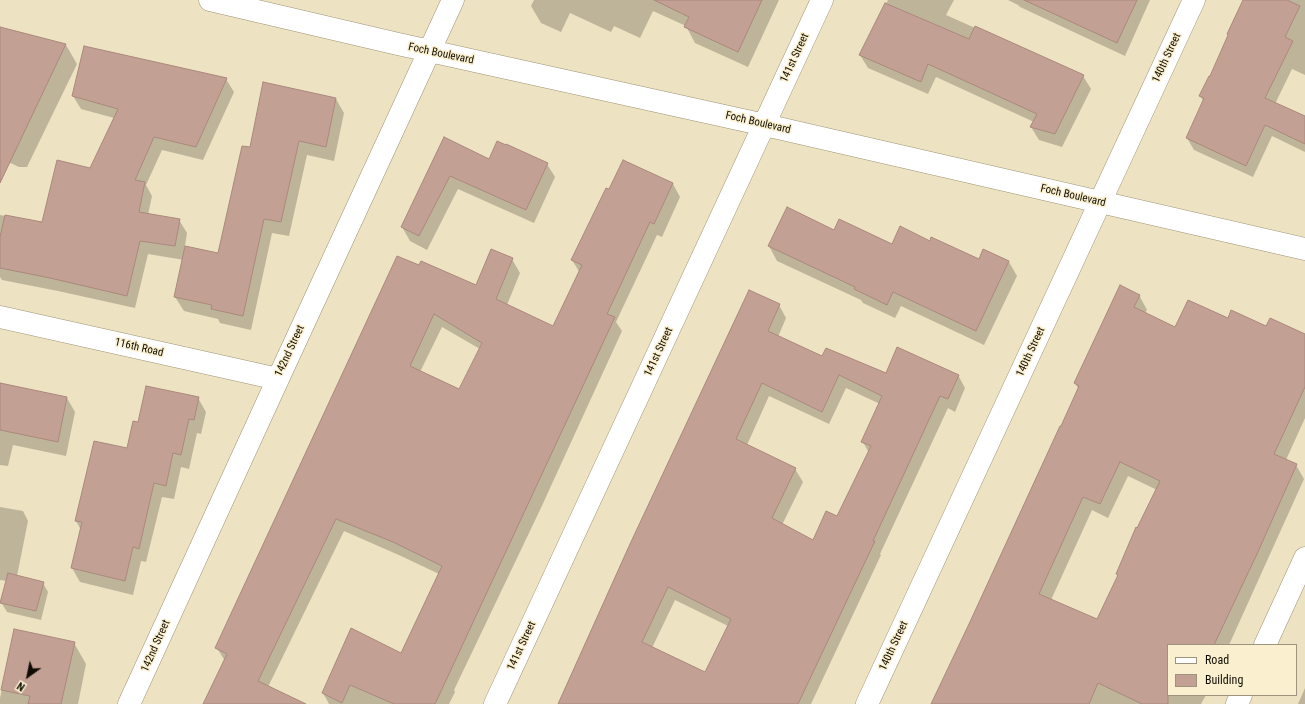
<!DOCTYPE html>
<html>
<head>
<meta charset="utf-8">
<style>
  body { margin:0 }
  #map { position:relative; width:1305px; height:704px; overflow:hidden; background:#ede2c1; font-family:"Roboto Condensed",sans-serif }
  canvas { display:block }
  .legend { position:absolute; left:1167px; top:644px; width:130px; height:52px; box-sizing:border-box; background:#faefce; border:1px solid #9c947d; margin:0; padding:5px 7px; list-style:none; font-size:12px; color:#100c03 }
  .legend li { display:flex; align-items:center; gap:8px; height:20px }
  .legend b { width:20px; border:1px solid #9c947d }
  .north { position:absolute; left:8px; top:656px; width:40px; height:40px; -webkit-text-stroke:3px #faefce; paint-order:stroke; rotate:213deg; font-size:11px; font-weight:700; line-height:16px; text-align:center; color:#100c03 }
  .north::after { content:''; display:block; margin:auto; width:14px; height:18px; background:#100c03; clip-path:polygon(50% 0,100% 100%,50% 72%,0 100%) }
</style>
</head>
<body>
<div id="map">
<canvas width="1305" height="704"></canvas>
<ul class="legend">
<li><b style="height:5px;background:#fff"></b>Road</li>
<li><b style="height:11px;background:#c3a094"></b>Building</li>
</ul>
<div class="north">N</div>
</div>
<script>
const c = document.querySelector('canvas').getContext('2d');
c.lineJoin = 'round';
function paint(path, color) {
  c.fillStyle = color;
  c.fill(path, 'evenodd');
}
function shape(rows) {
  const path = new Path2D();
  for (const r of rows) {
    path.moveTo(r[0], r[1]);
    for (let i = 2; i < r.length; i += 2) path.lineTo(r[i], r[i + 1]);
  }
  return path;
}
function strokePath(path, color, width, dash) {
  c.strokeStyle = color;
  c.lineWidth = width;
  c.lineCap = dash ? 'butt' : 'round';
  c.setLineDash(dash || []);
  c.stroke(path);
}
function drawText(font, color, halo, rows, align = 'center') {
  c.font = font + ' "Roboto Condensed",sans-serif';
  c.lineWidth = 3;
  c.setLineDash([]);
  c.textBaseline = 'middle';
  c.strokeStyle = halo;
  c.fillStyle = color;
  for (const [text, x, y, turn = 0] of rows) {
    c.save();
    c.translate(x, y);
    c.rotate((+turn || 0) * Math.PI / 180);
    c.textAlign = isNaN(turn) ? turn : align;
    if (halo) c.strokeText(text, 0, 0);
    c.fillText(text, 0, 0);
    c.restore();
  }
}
const shadow = shape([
  [534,0,779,0,748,67,695,43,686,26,653,11,640,38,614,26,611,32,570,13,561,32,541,23,531,6],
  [888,0,954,0,946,15,1083,76,1091,89,1062,147,1039,140,1031,127,1034,122,936,77,928,94,868,68,860,55],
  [1008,0,1150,0,1125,56,1020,7,1018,5],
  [1244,0,1305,0,1305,75,1292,69,1275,104,1305,117,1305,152,1272,136,1253,177,1194,150,1187,138,1204,102,1200,96,1210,77],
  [0,28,66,45,77,64,27,167,19,167,4,160,0,153],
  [226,79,234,92,203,160,162,150,146,185,152,196,148,215,179,220,187,233,184,252,219,255,250,148,336,99,344,113,334,161,307,155,289,236,272,233,251,330,220,323,218,319,184,311,175,297,184,260,148,254,135,308,58,291,2,280,0,277,0,215,43,223,90,169,114,118,81,109,73,96],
  [444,139,489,160,547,164,555,177,534,223,458,189,427,250,410,241,402,227],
  [623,161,673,184,680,197,662,237,657,235,616,322,622,331,540,510,454,690,455,692,449,704,329,704,323,693,401,654,439,574,401,556,344,531,268,687,284,704,204,704,225,661,217,648,420,267,476,287,512,259,520,273,507,305,554,327,580,273,572,260,610,191],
  [442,327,480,349,460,390,420,372],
  [834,231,892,245,930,242,979,260,1009,262,1017,276,984,345,901,306,895,318,863,303,861,300,777,261,769,246],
  [1139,295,1147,310,1145,313,1176,328,1228,319,1305,335,1305,418,1286,460,1296,465,1304,479,1229,645,1168,645,1168,695,1206,695,1201,704,933,704,1079,390,1075,383],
  [1128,476,1157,490,1117,574,1118,576,1098,621,1051,600,1092,510,1108,518],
  [779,305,786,318,778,337,822,357,887,374,958,375,965,388,955,412,948,408,880,554,881,555,811,704,558,704],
  [846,388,880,404,863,442,869,453,838,517,814,541,782,525,803,482,795,469,747,445,769,396,829,424],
  [675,600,728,626,706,673,652,648],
  [0,383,67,398,75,412,66,456,13,445,8,466,0,465],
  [198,398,206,412,201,434,197,433,189,469,181,467,174,499,162,497,146,562,141,561,133,595,80,582,72,568,81,530,76,521,128,449,139,423],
  [0,507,23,511,28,521,17,576,43,583,48,592,41,620,7,612,1,602,7,581,0,580],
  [15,630,74,643,86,664,78,704,0,704,0,698],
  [1305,688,1305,704,1298,704]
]);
const building = shape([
  [654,0,762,0,738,52,684,27,689,17,654,0],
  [1024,0,1137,0,1117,43,1024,0],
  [1243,0,1287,0,1300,6,1285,37,1293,41,1265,98,1305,116,1305,144,1265,125,1246,166,1186,138,1204,98,1199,96,1209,76,1210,76,1228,35,1227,34,1243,0],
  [885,3,969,39,975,26,1084,75,1055,134,1030,127,1037,114,928,64,921,82,859,55,885,3],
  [0,27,66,44,0,183,0,27],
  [84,46,227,78,196,147,154,137,135,180,145,182,139,212,180,219,175,246,140,241,127,296,50,278,0,268,0,237,5,215,42,222,57,160,90,168,118,109,72,96,84,46],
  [263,82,336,98,326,147,299,141,281,222,264,219,243,316,211,309,212,305,174,297,185,246,218,253,242,146,250,147,263,82],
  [444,137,489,159,497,141,506,145,506,144,548,163,526,210,450,176,419,236,401,227,444,137],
  [623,160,673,183,654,224,650,222,607,314,615,317,435,704,394,704,350,685,342,703,322,693,351,628,401,653,442,566,393,542,336,519,258,681,306,704,203,704,227,654,215,648,397,256,419,265,421,261,476,285,491,249,513,258,496,299,553,326,582,265,571,260,606,188,609,189,623,160],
  [434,314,482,343,459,389,410,366,434,314],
  [787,207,834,230,839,219,892,244,900,226,930,241,931,237,979,259,983,249,1009,261,976,331,893,292,887,305,854,289,855,287,768,246,787,207],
  [1120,285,1140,295,1134,307,1175,327,1188,300,1228,318,1231,310,1266,326,1270,318,1305,334,1305,387,1274,454,1297,464,1257,554,1214,645,1168,645,1168,704,1142,704,1098,683,1089,704,931,704,969,624,1060,426,1061,426,1079,386,1074,383,1120,285],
  [1120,462,1160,481,1137,528,1136,527,1116,574,1118,575,1097,619,1039,594,1083,497,1100,504,1120,462],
  [749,290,780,304,768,331,822,356,826,348,886,373,897,347,959,375,948,399,940,396,873,541,875,541,798,704,558,704,630,544,749,290],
  [839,375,882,396,861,442,871,446,837,516,826,511,813,540,772,518,796,468,736,439,762,383,822,412,839,375],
  [668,587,731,619,705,672,642,642,668,587],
  [0,383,67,397,58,442,0,430,0,383],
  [146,386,199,397,194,420,189,419,181,455,173,453,166,486,154,483,139,549,133,547,125,581,71,568,82,522,75,521,94,441,127,448,133,421,138,422,146,386],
  [8,573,44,582,36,611,0,603,8,573],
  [14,629,75,642,61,704,28,704,30,696,1,690,14,629]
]);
const street = shape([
  [210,0,398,44,765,125,1305,249],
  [0,317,278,379],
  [1265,645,1305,558],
  [129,704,278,379,453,0],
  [495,704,822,0],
  [867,704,1194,0],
  [1237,704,1241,695]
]);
const streetNames = [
  ["Foch Boulevard",441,54,12],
  ["141st Street",795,58,-65],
  ["140th Street",1167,58,-65],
  ["Foch Boulevard",758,123,13],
  ["Foch Boulevard",1073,196,13],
  ["116th Road",139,348,13],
  ["142nd Street",290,351,-65],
  ["141st Street",659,352,-65],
  ["140th Street",1031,352,-65],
  ["142nd Street",156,646,-66],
  ["141st Street",522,646,-65],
  ["140th Street",894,646,-65]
];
paint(shadow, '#0003');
paint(building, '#c3a094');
strokePath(building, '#aa887c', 1);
strokePath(street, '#9e9475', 23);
strokePath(street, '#fff', 22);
drawText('11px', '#100c03', '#faefce', streetNames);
</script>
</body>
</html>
